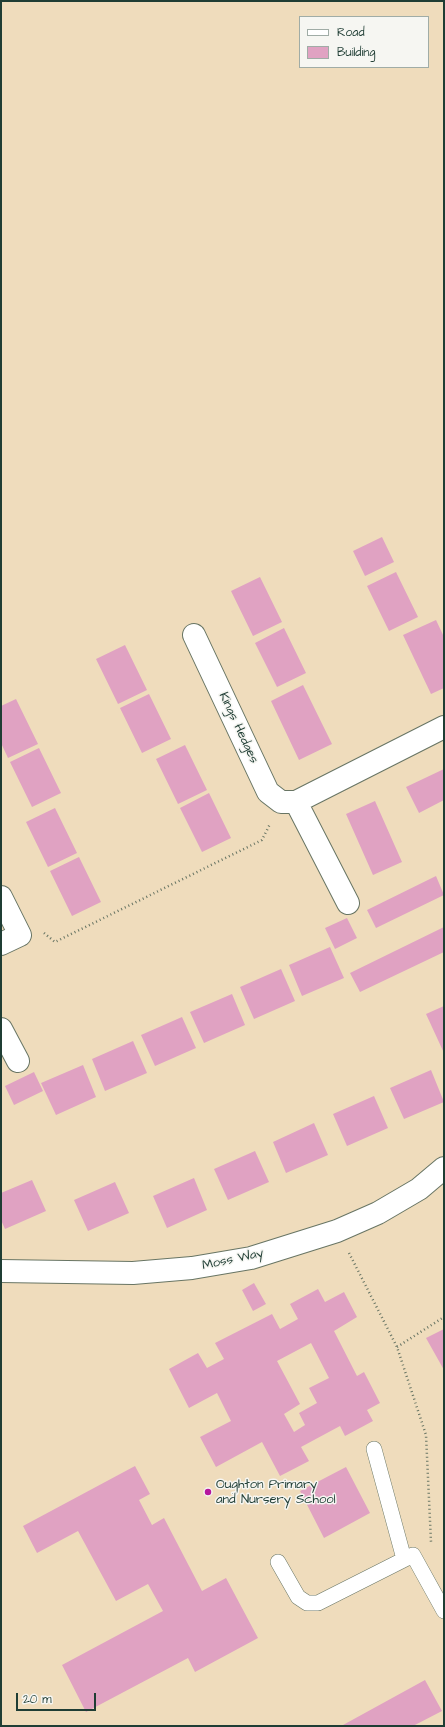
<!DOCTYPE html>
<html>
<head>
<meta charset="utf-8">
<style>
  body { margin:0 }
  #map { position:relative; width:445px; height:1727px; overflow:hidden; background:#efdcbc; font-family:"Architects Daughter",sans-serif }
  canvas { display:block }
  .frame { position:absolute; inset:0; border:2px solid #1f3d34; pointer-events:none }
  .legend { position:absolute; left:299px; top:16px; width:130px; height:52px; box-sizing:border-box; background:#f6f6f2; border:1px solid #a0aca6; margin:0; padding:5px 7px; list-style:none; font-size:12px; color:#1f3d34 }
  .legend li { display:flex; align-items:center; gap:8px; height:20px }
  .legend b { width:20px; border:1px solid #a0aca6 }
  .scale { position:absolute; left:16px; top:1693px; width:80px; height:18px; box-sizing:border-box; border:2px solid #1f3d34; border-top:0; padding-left:5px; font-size:12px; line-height:14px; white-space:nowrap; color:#1f3d34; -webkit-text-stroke:3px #f6f6f2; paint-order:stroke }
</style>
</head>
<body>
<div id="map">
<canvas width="445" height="1727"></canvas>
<div class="frame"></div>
<ul class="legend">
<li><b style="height:5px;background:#fff"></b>Road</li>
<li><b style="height:11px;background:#e0a2c2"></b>Building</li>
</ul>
<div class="scale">20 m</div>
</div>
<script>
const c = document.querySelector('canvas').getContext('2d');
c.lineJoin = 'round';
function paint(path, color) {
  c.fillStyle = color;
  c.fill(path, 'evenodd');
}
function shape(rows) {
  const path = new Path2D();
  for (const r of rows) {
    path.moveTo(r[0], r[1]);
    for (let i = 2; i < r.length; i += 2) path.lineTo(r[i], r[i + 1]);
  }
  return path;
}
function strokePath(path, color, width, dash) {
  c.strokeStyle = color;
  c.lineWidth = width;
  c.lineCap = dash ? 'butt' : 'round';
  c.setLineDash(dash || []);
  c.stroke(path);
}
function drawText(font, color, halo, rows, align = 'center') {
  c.font = font + ' "Architects Daughter",sans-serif';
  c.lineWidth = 3;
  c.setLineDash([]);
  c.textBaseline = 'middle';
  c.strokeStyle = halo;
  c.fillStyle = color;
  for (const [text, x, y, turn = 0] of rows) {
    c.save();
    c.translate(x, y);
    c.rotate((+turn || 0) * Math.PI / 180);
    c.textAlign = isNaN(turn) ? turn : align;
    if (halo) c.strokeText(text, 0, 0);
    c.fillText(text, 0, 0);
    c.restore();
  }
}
const building = shape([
  [382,537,394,562,365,576,353,551],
  [396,572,418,617,389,631,367,586],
  [260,577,282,622,253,636,231,591],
  [436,620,444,637,444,688,431,694,403,635],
  [284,628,306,673,277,687,255,643],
  [125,645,147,690,118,704,96,659],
  [303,685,332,744,299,760,271,701],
  [149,694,171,739,142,753,120,708],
  [16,699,38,744,8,758,1,743,1,706],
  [185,745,207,790,178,804,156,759],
  [39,748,61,793,32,807,10,762],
  [444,769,444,800,419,813,406,787],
  [209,793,231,838,202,852,180,808],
  [375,801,402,862,373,875,346,814],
  [55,808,77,853,48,867,26,822],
  [79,857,101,902,72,916,50,871],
  [436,876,444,895,376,928,367,910],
  [347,918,357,938,335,949,325,928],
  [444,927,444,952,360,992,350,973],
  [330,947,344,978,302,996,289,965],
  [281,969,295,1001,254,1019,240,987],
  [232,994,245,1025,204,1043,190,1012],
  [444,1006,444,1053,426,1014],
  [182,1017,196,1048,155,1066,141,1035],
  [133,1041,147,1073,105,1091,92,1059],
  [83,1065,96,1097,56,1115,41,1083],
  [431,1070,444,1102,404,1119,390,1088],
  [34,1072,43,1091,14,1105,5,1086],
  [374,1096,388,1128,347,1146,333,1114],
  [314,1123,328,1155,286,1173,273,1142],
  [255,1151,269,1182,228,1200,214,1169],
  [194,1178,207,1210,167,1228,153,1196],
  [32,1180,46,1211,5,1229,1,1220,1,1193],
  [115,1182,129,1213,88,1231,74,1200],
  [254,1283,266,1304,253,1311,242,1290],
  [318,1289,325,1302,344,1292,357,1317,334,1331,357,1376,364,1372,380,1403,367,1410,373,1421,345,1436,340,1426,301,1447,309,1461,280,1476,262,1442,216,1467,200,1437,231,1421,217,1393,189,1408,169,1369,198,1353,207,1368,224,1359,215,1343,272,1314,280,1329,298,1319,290,1304],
  [311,1343,329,1378,309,1388,317,1403,299,1413,305,1425,294,1432,284,1414,300,1404,277,1361],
  [444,1329,444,1370,426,1338],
  [135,1466,150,1494,139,1500,152,1525,164,1518,202,1591,226,1578,258,1638,195,1672,188,1658,86,1712,62,1665,163,1611,148,1584,116,1601,78,1531,37,1553,23,1526],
  [346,1467,370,1513,324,1538,300,1491],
  [425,1680,442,1711,413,1726,343,1726,343,1725]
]);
const path = shape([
  [44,933,55,942,262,840,270,824],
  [349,1253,397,1347,426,1435,431,1542],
  [397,1347,444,1317]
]);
const lane = shape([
  [374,1449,404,1559],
  [278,1562,298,1597,307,1603,318,1603,413,1555,444,1611]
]);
const street = shape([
  [194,635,268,792,281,802,296,802,444,727],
  [296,802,348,903],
  [1,897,20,935,1,944],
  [1,1029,18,1061],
  [1,1271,133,1273,192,1268,251,1258,337,1231,378,1213,419,1189,444,1168]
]);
const markers = [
  [208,1492,4,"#b5179e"]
];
const streetNames = [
  ["Kings Hedges",238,728,65],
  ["Moss Way",233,1260,-12]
];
const poiNames = [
  ["Oughton Primary",216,1485],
  ["and Nursery School",216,1500]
];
paint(building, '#e0a2c2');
strokePath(lane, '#687564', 16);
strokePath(street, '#687564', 24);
strokePath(path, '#687564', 2.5, [1, 3]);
strokePath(lane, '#fff', 15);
strokePath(street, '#fff', 22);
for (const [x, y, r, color] of markers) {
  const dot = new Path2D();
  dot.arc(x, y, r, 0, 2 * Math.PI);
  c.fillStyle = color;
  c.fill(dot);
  strokePath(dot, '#f6f6f2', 1.5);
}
drawText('13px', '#1f3d34', '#f6f6f2', streetNames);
drawText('13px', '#1f3d34', '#f6f6f2', poiNames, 'left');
</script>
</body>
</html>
